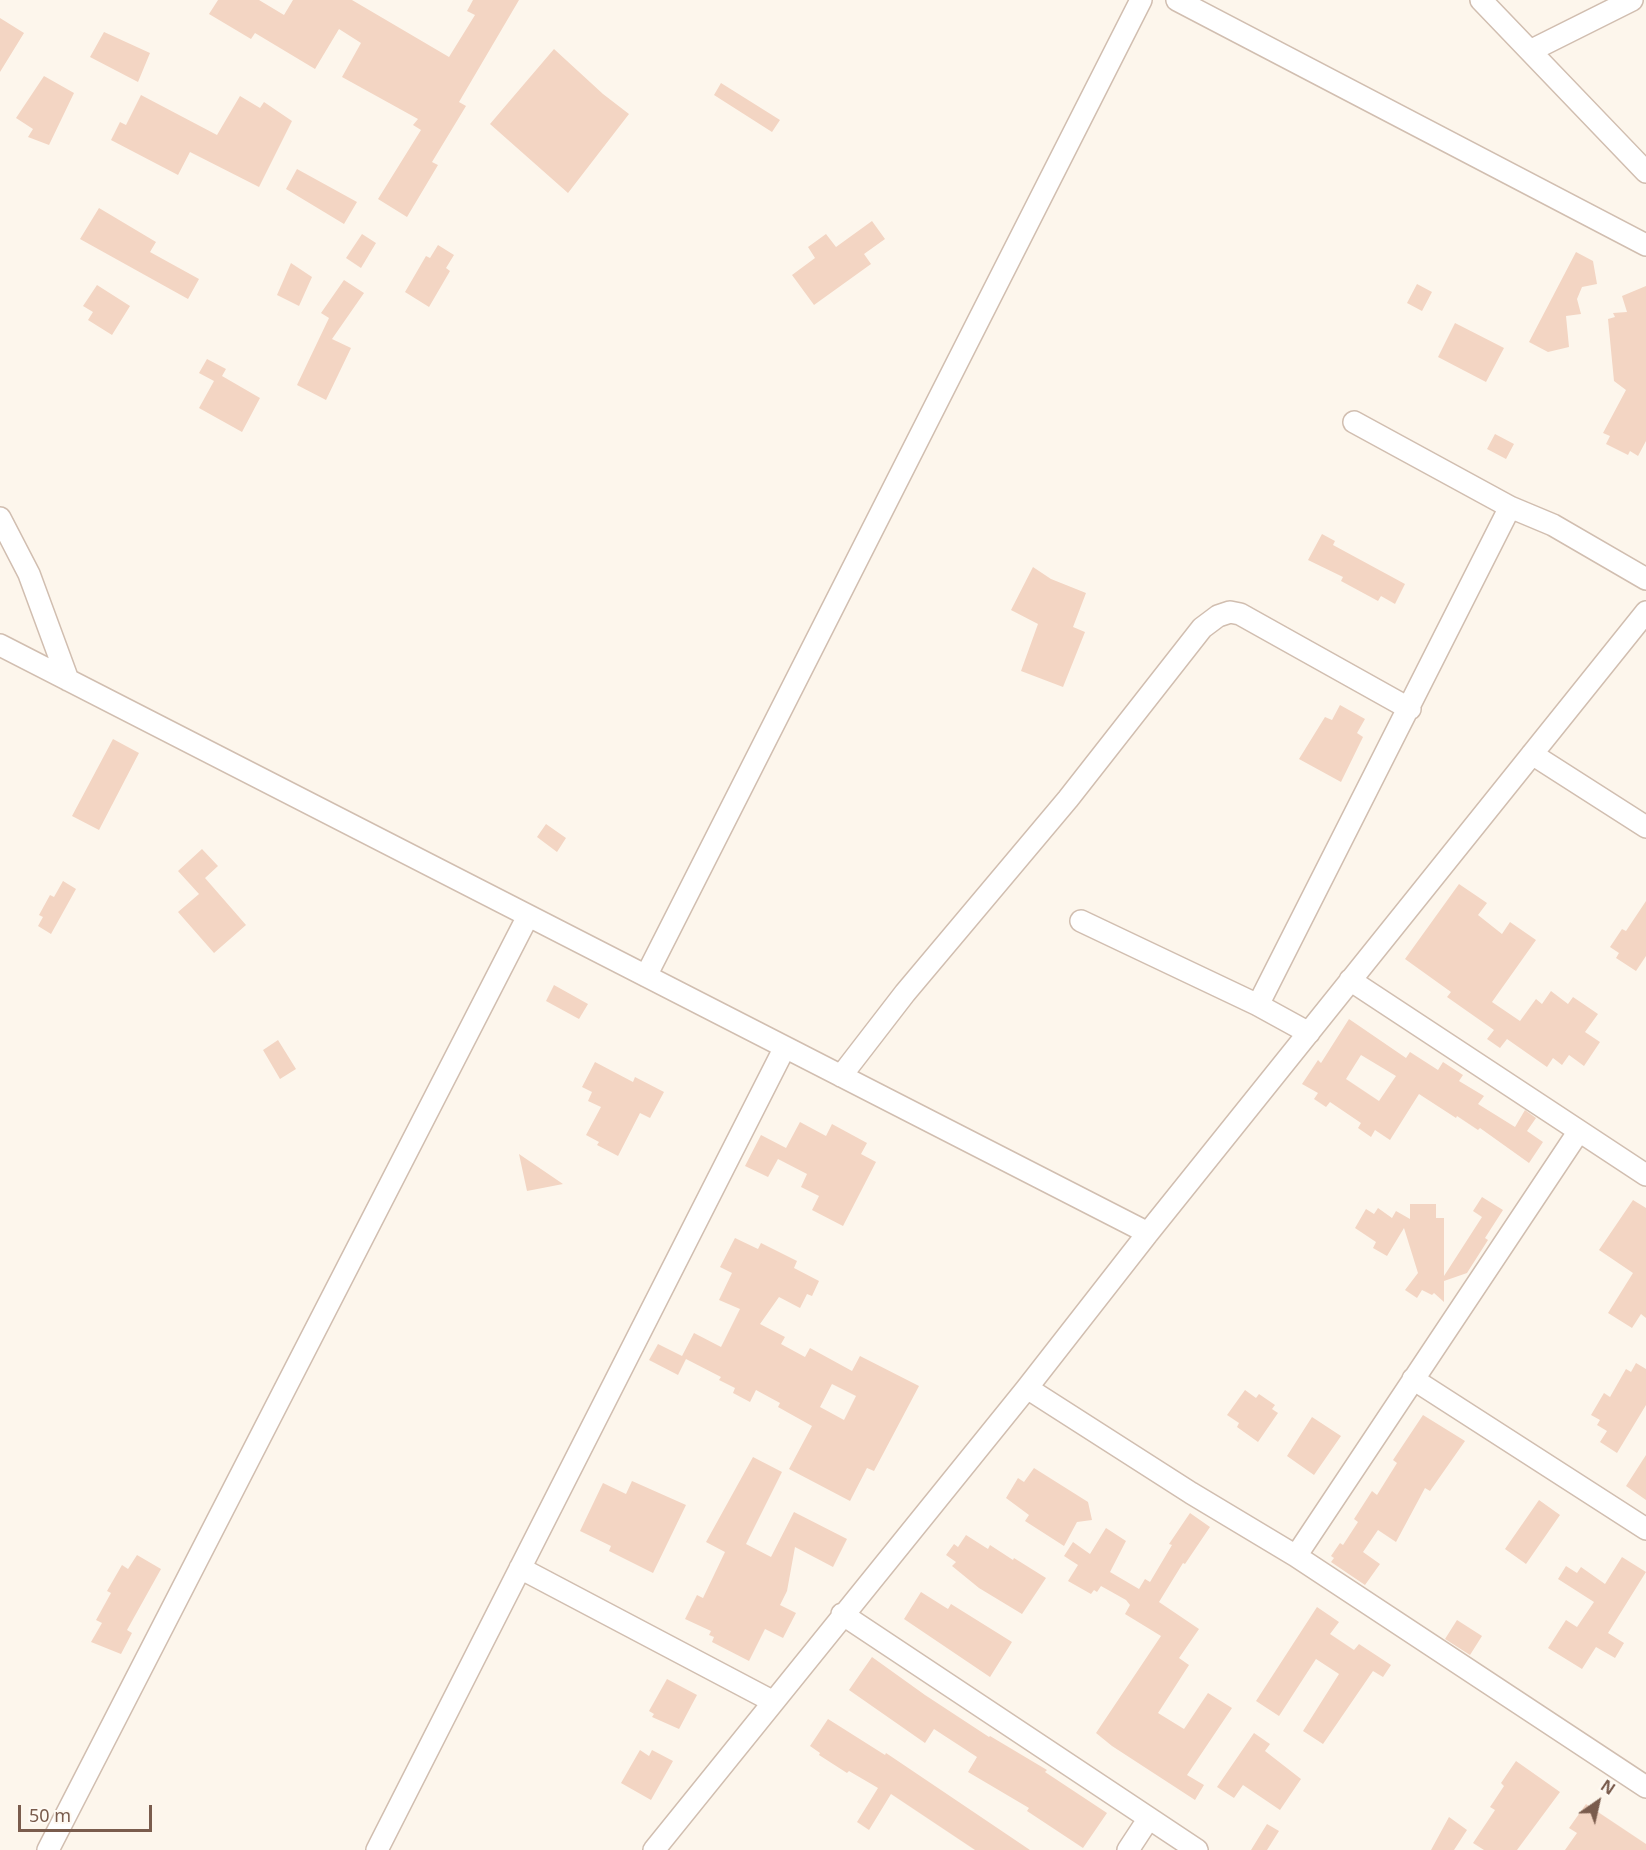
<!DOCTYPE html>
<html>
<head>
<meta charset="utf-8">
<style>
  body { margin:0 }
  #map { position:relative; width:1646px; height:1850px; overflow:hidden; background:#fdf6ec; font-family:"Noto Sans",sans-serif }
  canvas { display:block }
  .north { position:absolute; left:1568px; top:1772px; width:60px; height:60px; -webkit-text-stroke:4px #fffaf3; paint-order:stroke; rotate:34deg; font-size:16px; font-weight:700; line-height:24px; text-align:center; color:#7a5c4d }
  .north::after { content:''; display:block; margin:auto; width:21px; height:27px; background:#7a5c4d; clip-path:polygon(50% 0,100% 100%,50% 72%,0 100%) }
  .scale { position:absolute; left:18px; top:1805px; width:134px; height:27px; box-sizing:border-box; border:3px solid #7a5c4d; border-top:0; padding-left:8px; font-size:18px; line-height:21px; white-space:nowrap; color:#7a5c4d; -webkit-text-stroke:4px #fffaf3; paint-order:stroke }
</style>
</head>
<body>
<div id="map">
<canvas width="1646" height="1850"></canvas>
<div class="north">N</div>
<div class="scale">50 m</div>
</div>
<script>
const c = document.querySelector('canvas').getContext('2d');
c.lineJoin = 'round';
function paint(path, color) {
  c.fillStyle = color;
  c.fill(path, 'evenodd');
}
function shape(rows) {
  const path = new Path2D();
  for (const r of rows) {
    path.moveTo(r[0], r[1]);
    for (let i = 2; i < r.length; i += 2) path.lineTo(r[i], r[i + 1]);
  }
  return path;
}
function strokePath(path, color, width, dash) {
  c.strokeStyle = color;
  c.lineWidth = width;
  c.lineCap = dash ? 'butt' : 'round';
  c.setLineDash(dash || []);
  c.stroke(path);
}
const building = shape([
  [218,0,259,0,284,15,293,0,352,0,449,57,475,15,467,11,473,0,519,0,459,102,466,106,432,162,438,165,407,217,378,199,421,130,413,125,418,119,342,77,361,43,339,29,315,69,255,33,251,39,209,14],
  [0,18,24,33,0,72],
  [104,32,150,53,138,82,90,57],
  [554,49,603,94,629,114,568,193,490,124],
  [44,76,74,93,49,145,28,137,33,129,16,118],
  [721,83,780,120,772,132,714,95],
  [141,95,217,135,240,96,260,108,264,102,292,121,259,187,190,152,178,175,111,140,120,122,126,125],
  [297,169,357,202,344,224,286,189],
  [99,208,156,242,150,252,199,279,188,299,80,239],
  [872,221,885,239,864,254,871,264,814,305,792,275,815,258,808,247,826,234,836,247],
  [362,234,376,243,361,268,346,258],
  [438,245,454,255,446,268,450,271,429,307,405,292,426,256,430,258],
  [1576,252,1593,261,1597,284,1582,287,1577,299,1581,314,1566,316,1569,347,1548,352,1529,342],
  [291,263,312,277,299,306,277,295],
  [344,280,364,293,332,339,351,348,326,400,297,385,329,318,321,313],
  [1417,284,1432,292,1422,311,1407,303],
  [97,285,130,306,112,335,88,320,93,312,83,306],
  [1646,286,1646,441,1638,456,1630,451,1628,455,1606,444,1610,436,1603,433,1626,390,1614,381,1608,319,1615,317,1613,313,1627,312,1622,296],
  [1455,323,1504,348,1486,382,1438,357],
  [207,359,226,369,222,376,260,398,242,432,199,408,214,381,199,373],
  [1495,434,1514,444,1506,459,1487,449],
  [1322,534,1335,541,1333,545,1405,584,1395,604,1381,596,1378,601,1341,581,1343,577,1308,560],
  [1033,567,1051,579,1086,593,1073,627,1085,632,1063,687,1021,671,1038,624,1011,610],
  [1340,705,1365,719,1357,733,1363,737,1341,782,1299,759,1325,717,1332,720],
  [113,739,139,753,99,830,72,816],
  [546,824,566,838,557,852,537,837],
  [202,849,218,866,205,878,246,925,214,953,178,912,199,894,178,871],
  [63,881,76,889,51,934,38,926,43,917,39,915,50,895,54,897],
  [1459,884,1487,903,1478,915,1502,934,1510,922,1536,940,1492,1002,1520,1021,1536,999,1542,1004,1551,991,1568,1004,1573,997,1598,1014,1585,1032,1600,1042,1584,1066,1569,1055,1562,1065,1553,1058,1547,1067,1507,1039,1500,1048,1487,1039,1494,1030,1447,997,1451,992,1405,959],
  [1646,901,1646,956,1636,971,1616,958,1619,953,1610,947,1622,929,1626,931],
  [554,985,588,1004,579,1019,546,1001],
  [1349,1019,1406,1058,1410,1052,1438,1070,1443,1062,1463,1075,1459,1081,1484,1096,1478,1104,1515,1127,1525,1110,1536,1118,1527,1131,1543,1142,1529,1163,1480,1128,1478,1130,1457,1116,1456,1118,1419,1094,1390,1140,1375,1130,1371,1137,1358,1128,1361,1123,1330,1102,1326,1107,1314,1099,1318,1093,1302,1084,1318,1060,1321,1063],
  [1361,1055,1396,1076,1379,1101,1346,1079],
  [278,1040,296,1069,280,1079,263,1050],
  [595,1062,633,1082,635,1077,664,1092,650,1118,640,1113,618,1156,597,1145,599,1142,586,1135,601,1107,588,1101,592,1092,582,1087],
  [800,1122,826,1136,832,1124,867,1143,861,1154,876,1162,843,1226,812,1210,819,1196,801,1187,807,1174,778,1159,768,1177,745,1166,761,1135,786,1148],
  [519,1154,563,1184,527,1191],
  [1482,1197,1503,1210,1485,1238,1488,1240,1467,1273,1444,1281,1444,1302,1434,1293,1432,1295,1422,1290,1417,1298,1405,1290,1418,1273,1404,1228,1387,1256,1373,1248,1376,1242,1355,1228,1366,1209,1374,1214,1378,1208,1392,1218,1396,1211,1410,1219,1410,1204,1436,1204,1436,1218,1444,1218,1444,1276,1482,1217,1473,1211],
  [1633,1200,1646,1208,1646,1318,1641,1314,1632,1328,1608,1313,1633,1273,1599,1250],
  [735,1238,758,1249,761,1243,797,1261,794,1268,819,1281,812,1296,807,1294,800,1308,779,1297,760,1324,785,1337,781,1344,805,1357,810,1348,852,1371,860,1356,919,1386,874,1471,867,1468,850,1501,789,1469,812,1426,778,1407,780,1403,756,1390,750,1402,733,1393,735,1388,719,1380,721,1377,686,1359,678,1375,649,1360,658,1344,682,1356,694,1333,721,1347,740,1309,719,1300,732,1273,720,1267],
  [832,1384,856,1396,844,1420,820,1407],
  [1636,1363,1646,1369,1646,1405,1617,1453,1600,1442,1607,1431,1597,1425,1600,1420,1591,1415,1604,1393,1610,1397,1626,1369,1631,1372],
  [1245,1390,1256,1398,1259,1394,1275,1405,1272,1409,1278,1413,1258,1442,1237,1427,1239,1423,1227,1415],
  [1423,1415,1465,1441,1430,1491,1425,1488,1396,1542,1378,1530,1363,1552,1380,1564,1365,1585,1331,1562,1334,1558,1331,1556,1340,1543,1343,1545,1358,1522,1354,1519,1372,1491,1377,1495,1397,1463,1393,1460],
  [1312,1417,1341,1436,1314,1475,1287,1456],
  [1646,1455,1646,1500,1626,1486],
  [753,1457,782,1472,746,1544,771,1557,794,1512,847,1539,833,1567,795,1547,787,1591,780,1605,796,1613,783,1638,765,1629,749,1661,712,1642,714,1637,709,1635,711,1631,685,1619,697,1595,703,1598,725,1552,706,1542],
  [1034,1468,1088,1502,1092,1520,1077,1522,1064,1546,1025,1521,1029,1515,1006,1498,1018,1478,1024,1482],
  [632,1481,686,1505,653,1573,609,1551,611,1546,580,1531,603,1483,626,1494],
  [1539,1500,1560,1515,1526,1564,1505,1549],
  [1190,1513,1210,1527,1185,1564,1183,1563,1159,1602,1199,1629,1179,1658,1189,1665,1158,1713,1184,1729,1208,1693,1232,1708,1187,1775,1204,1785,1195,1800,1112,1746,1096,1733,1161,1636,1125,1614,1130,1605,1126,1600,1101,1586,1097,1592,1094,1590,1091,1594,1068,1581,1078,1565,1064,1556,1073,1542,1090,1554,1106,1528,1126,1541,1110,1572,1139,1589,1145,1579,1150,1582,1172,1545,1169,1544],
  [966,1535,988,1549,990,1545,1013,1560,1014,1558,1046,1578,1022,1614,979,1588,952,1566,956,1562,946,1555,954,1544,958,1547],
  [137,1555,161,1569,127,1630,132,1633,121,1654,91,1642,102,1623,96,1620,111,1593,107,1591,122,1565,128,1569],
  [1622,1557,1646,1572,1608,1633,1624,1643,1615,1658,1596,1647,1582,1669,1548,1648,1566,1620,1577,1627,1594,1602,1558,1579,1566,1566,1577,1573,1581,1567,1605,1584],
  [921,1592,948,1609,951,1604,1012,1642,990,1677,904,1619],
  [1317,1607,1339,1622,1330,1634,1354,1650,1359,1644,1391,1665,1383,1677,1373,1671,1323,1744,1303,1731,1339,1674,1316,1659,1279,1716,1256,1701],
  [1457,1620,1482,1636,1470,1655,1445,1639],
  [872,1657,925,1695,989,1737,990,1736,1047,1770,1045,1772,1107,1813,1083,1848,1027,1811,1029,1808,968,1772,977,1757,934,1729,925,1743,849,1690],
  [667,1679,697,1695,679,1729,652,1717,654,1714,649,1711],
  [828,1719,885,1755,886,1753,1030,1850,975,1850,891,1794,869,1830,857,1822,878,1788,849,1771,847,1773,819,1755,820,1753,810,1746],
  [1254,1733,1270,1744,1265,1751,1301,1779,1280,1810,1243,1785,1234,1798,1217,1787],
  [640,1750,649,1756,652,1750,673,1761,651,1800,621,1783],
  [1516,1761,1560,1792,1517,1850,1484,1850,1473,1843,1495,1810,1490,1807,1504,1786,1501,1783],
  [1586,1804,1646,1844,1646,1850,1565,1850,1577,1833,1569,1828],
  [1449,1817,1467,1830,1454,1850,1431,1850],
  [1267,1824,1279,1831,1267,1850,1251,1850]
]);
const minor = shape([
  [1177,0,1646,245],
  [1481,0,1646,172],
  [1530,51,1632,0],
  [1354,422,1510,507,1553,525,1646,579],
  [0,518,29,574,68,680],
  [0,645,1148,1233],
  [1532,754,1646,827],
  [1081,921,1258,1005,1309,1033],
  [646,976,1141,0],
  [1350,980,1646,1175],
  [1258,1005,1510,507],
  [841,1076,905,993,1068,799,1202,628,1218,616,1230,612,1240,614,1410,709],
  [1413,1379,1646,1529],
  [1027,1388,1191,1493,1296,1556,1646,1787],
  [1296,1556,1579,1131],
  [520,1568,772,1701],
  [842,1614,1197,1850],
  [48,1850,528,916],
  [377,1850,785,1047],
  [654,1850,1027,1388,1148,1233,1646,612],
  [1128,1850,1149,1818]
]);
paint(building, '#f3d5c3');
strokePath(minor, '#d1beb0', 24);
strokePath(minor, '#fff', 21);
</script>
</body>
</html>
